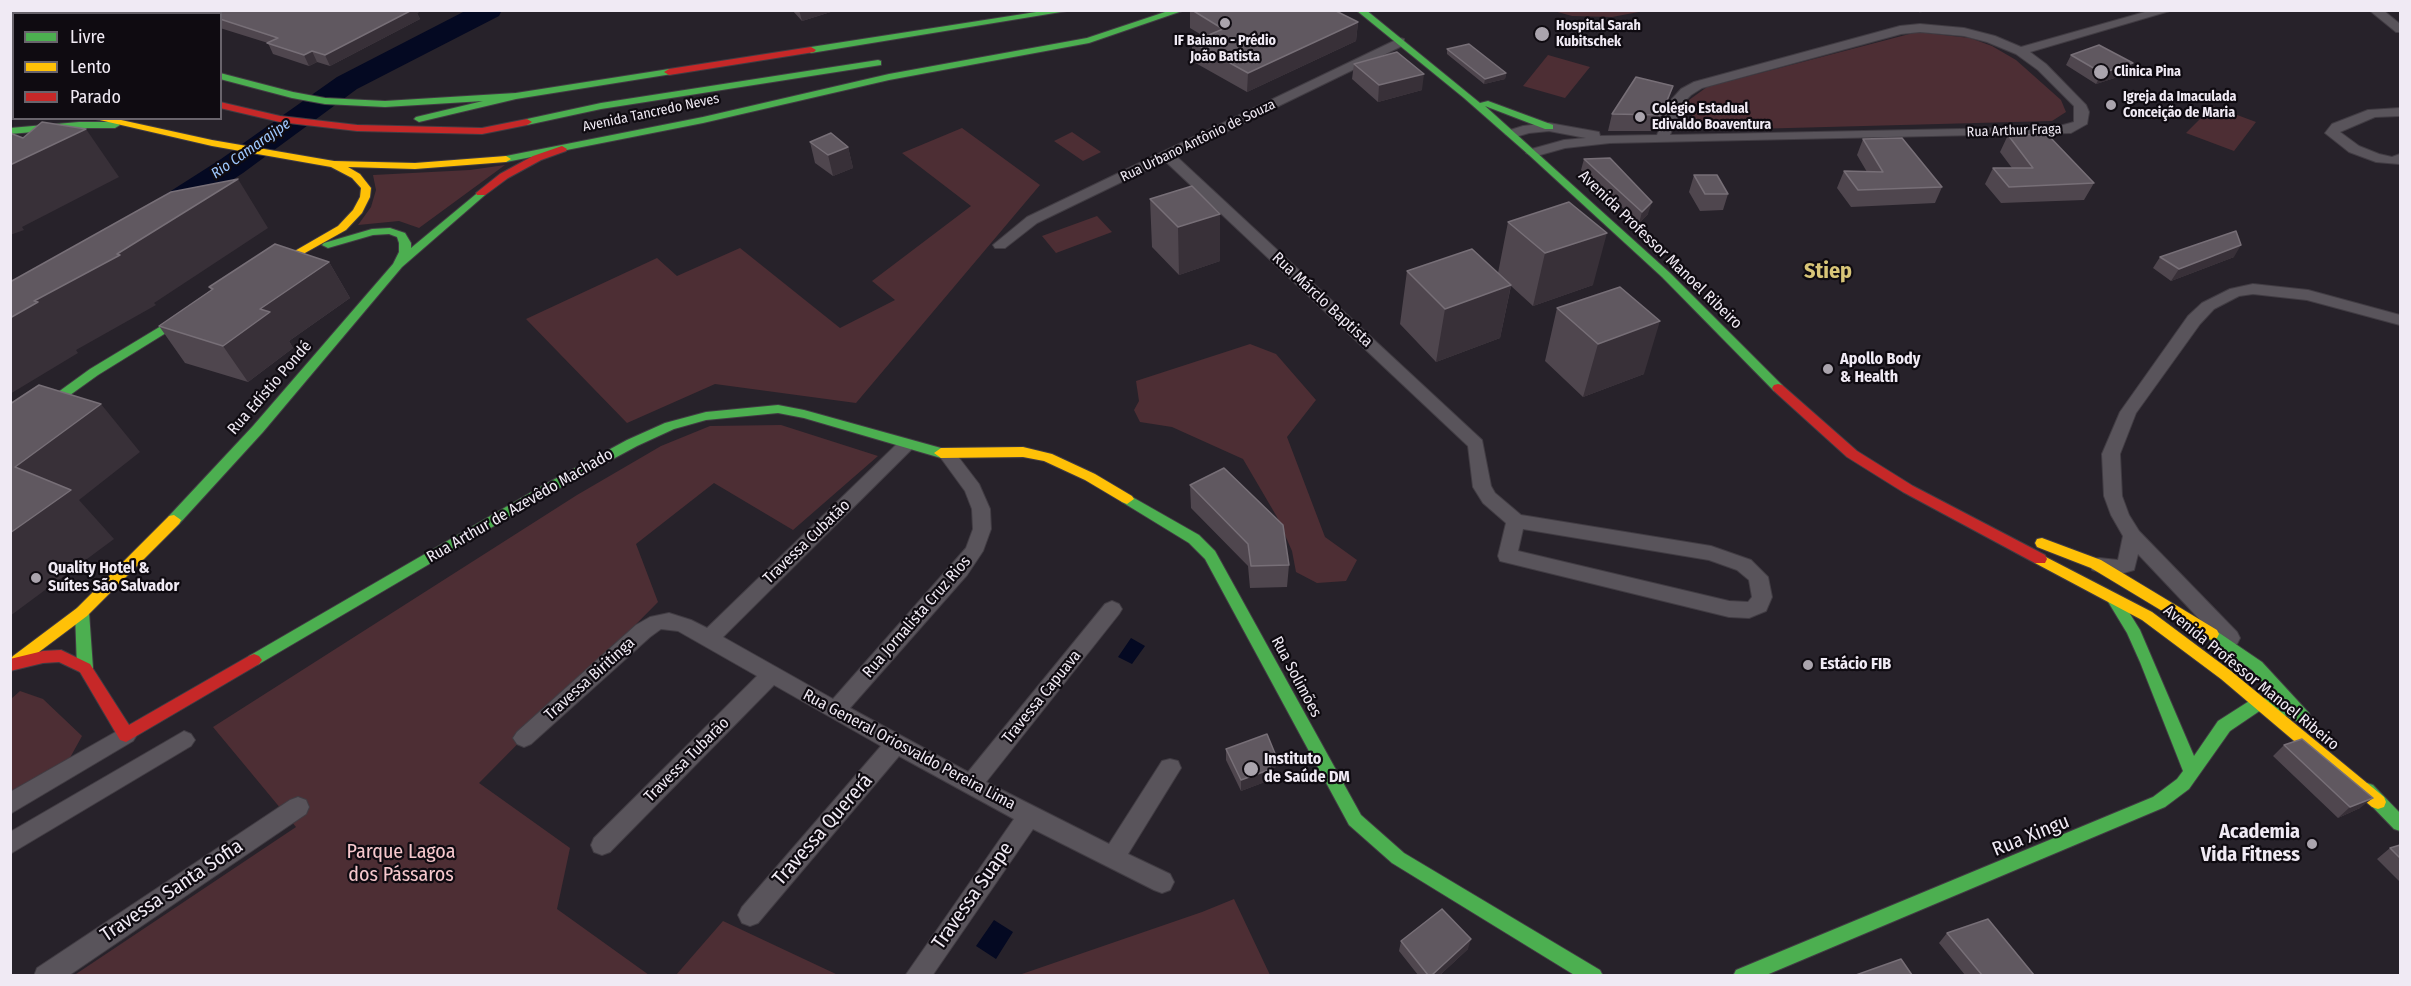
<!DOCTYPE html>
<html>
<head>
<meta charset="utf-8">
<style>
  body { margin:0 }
  #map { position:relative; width:2411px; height:986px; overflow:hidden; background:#27222a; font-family:"Fira Sans Condensed",sans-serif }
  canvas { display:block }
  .frame { position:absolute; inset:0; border:12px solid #f0eaf4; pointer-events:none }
  .legend { position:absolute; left:12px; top:12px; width:210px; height:108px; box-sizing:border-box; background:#0f0b11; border:2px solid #69646c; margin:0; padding:8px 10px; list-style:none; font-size:18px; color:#f0eaf4 }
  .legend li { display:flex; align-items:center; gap:12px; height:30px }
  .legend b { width:30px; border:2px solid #69646c }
</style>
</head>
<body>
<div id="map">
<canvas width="2411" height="986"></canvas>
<div class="frame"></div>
<ul class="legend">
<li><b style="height:8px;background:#4caf50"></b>Livre</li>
<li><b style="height:8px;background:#ffc107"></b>Lento</li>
<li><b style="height:8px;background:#c62828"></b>Parado</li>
</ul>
</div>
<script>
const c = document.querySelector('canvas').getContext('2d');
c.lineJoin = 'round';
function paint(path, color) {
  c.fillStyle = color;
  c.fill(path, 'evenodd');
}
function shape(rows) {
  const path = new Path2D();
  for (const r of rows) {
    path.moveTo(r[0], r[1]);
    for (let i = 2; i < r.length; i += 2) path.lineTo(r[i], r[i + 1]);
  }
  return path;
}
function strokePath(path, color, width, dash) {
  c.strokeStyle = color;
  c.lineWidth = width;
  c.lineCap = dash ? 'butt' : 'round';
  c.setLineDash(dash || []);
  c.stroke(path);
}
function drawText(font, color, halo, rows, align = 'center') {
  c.font = font + ' "Fira Sans Condensed",sans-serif';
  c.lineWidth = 4.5;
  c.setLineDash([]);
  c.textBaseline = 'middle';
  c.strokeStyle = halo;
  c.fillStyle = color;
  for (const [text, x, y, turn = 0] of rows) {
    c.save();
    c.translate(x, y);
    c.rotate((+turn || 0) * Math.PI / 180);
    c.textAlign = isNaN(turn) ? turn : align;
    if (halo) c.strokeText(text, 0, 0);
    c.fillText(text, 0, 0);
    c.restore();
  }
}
const green = shape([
  [1554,11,1554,10,1644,11,1612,17,1572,16],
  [1917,32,1970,38,1992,46,2016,60,2061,100,2066,112,2052,121,1714,130,1693,121,1689,100,1707,87],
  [1548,55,1590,67,1565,98,1523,86],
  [2213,106,2256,122,2234,151,2186,133],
  [962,128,1040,185,856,403,715,384,627,423,526,319,657,258,677,276,740,248,840,328,895,300,872,281,971,206,902,153],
  [1072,132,1101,152,1083,161,1054,141],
  [505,165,419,228,399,221,358,225,371,207,376,190,373,175,470,170],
  [1097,216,1112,232,1056,253,1042,236],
  [1250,344,1276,354,1316,400,1287,437,1325,537,1357,560,1346,581,1317,583,1296,572,1292,551,1277,517,1243,459,1172,427,1140,422,1134,410,1139,401,1136,381],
  [781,425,878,456,793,530,714,483,636,544,658,602,479,783,570,848,557,909,649,975,73,976,296,827,213,727,577,495,661,446,710,426],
  [20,691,43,699,82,736,66,765,11,798,11,699],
  [1234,899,1270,975,1019,975,1202,912],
  [723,921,838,975,676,975]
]);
const water = shape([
  [1131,638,1145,646,1132,664,1118,657],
  [994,920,1013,932,996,959,976,946]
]);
const river = shape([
  [467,10,502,10,499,16,357,89,243,173,165,224,153,227,141,224,136,217,141,210,221,159,337,77,467,10]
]);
const secondaryTunnel = shape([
  [152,14,156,10]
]);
const primaryTunnel = shape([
  [10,105,14,104]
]);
const street = shape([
  [2152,10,2173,10,2030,52,2046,64,2086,105,2089,112,2087,124,2071,133,1610,143,1565,148,1533,157,1526,153,1528,150,1564,140,1586,138,1549,131,1529,133,1512,138,1505,134,1507,131,1523,126,1549,123,1599,132,1600,136,1657,135,1672,99,1681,89,1694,82,1900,26,1920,24,1964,28,1995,36,2021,47,2152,10],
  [1920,32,1964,36,1987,42,2016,54,2038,70,2074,106,2074,122,2056,127,1670,135,1683,103,1691,95,1702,88,1901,34,1920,32],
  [2369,10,2383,10,2400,24,2400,32,2396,32,2369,10],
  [1400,38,1404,39,1404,45,1176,156,1482,440,1491,486,1495,493,1521,515,1711,546,1751,560,1768,577,1772,597,1766,611,1749,618,1729,617,1500,561,1498,556,1506,523,1483,503,1473,487,1468,446,1165,161,1037,223,1005,248,995,248,993,245,1027,217,1400,38],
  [1523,529,1709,560,1737,570,1749,580,1752,597,1748,602,1729,601,1518,551,1523,529],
  [2400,108,2400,116,2375,117,2340,132,2359,146,2379,154,2392,157,2400,154,2399,164,2376,162,2349,152,2325,133,2332,124,2368,110,2400,108],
  [2253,284,2308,290,2400,315,2400,325,2307,300,2253,294,2239,296,2214,309,2200,324,2136,413,2120,454,2122,496,2129,515,2139,531,2237,632,2240,638,2237,644,2230,646,2223,644,2138,554,2134,570,2120,574,2099,572,2092,570,2090,565,2092,560,2099,558,2118,560,2123,536,2111,515,2104,496,2102,454,2120,412,2188,316,2202,303,2230,289,2253,284],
  [905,440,911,442,914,446,911,450,723,637,833,699,966,548,973,529,972,509,965,491,938,454,941,450,947,448,953,450,979,484,990,509,991,529,983,551,967,575,850,708,968,772,1105,604,1112,601,1119,604,1122,609,1119,614,986,782,1109,844,1162,761,1170,759,1178,761,1181,768,1128,854,1170,874,1174,882,1170,890,1162,893,1154,890,1033,829,932,976,905,976,1014,819,899,756,758,923,750,926,742,923,738,915,742,907,881,746,774,685,610,852,602,855,594,852,591,845,594,838,757,676,678,631,661,629,650,637,531,744,524,747,517,744,513,738,517,732,636,625,650,617,669,613,691,620,707,628,899,442,905,440],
  [126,726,133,729,137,735,133,741,10,814,10,792,126,726],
  [184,731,191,734,195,740,191,746,10,854,10,832,184,731],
  [298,797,306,800,309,807,306,814,68,976,34,976,37,968,290,800,298,797]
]);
const fast = shape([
  [108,10,118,10,115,14,105,14,108,10],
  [1049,10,1073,10,811,53,806,50,811,47,1049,10],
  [1171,10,1185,10,1089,43,889,80,703,123,506,162,501,159,506,156,703,117,889,74,1087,38,1171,10],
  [1356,10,1366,10,1480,103,1488,101,1553,125,1553,129,1545,129,1485,106,1670,273,1782,385,1784,388,1782,391,1774,391,1662,277,1529,155,1464,98,1356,10],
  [878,60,881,61,881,65,601,109,527,125,522,122,527,119,601,103,878,60],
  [14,65,14,72,10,73,10,66,14,65],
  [669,69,674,72,672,74,516,99,419,122,414,119,416,117,483,101,385,107,325,104,292,98,220,79,220,73,293,92,325,98,385,101,516,93,669,69],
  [79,122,115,122,120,125,115,128,79,128,10,134,10,128,79,122],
  [481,190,485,191,485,195,402,267,263,432,179,524,169,524,167,520,169,516,253,426,393,264,399,252,399,243,397,237,389,234,373,235,328,248,322,245,324,243,372,229,390,228,405,233,411,243,411,248,481,190],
  [191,308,197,312,195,315,98,375,10,438,10,427,90,369,191,308],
  [778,405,804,410,941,448,948,453,941,458,804,418,778,413,706,420,674,429,637,446,552,492,259,664,254,666,249,664,246,660,249,656,542,486,627,440,665,423,706,412,778,405],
  [1127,494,1199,535,1215,551,1361,815,1404,853,1600,970,1603,976,1576,976,1392,863,1349,825,1205,559,1189,543,1122,502,1120,499,1127,494],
  [2114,594,2119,596,2140,630,2194,756,2218,721,2254,698,2259,697,2279,702,2252,670,2207,638,2205,634,2207,630,2212,628,2262,662,2309,713,2311,718,2309,723,2303,725,2287,716,2261,710,2230,731,2189,789,2165,807,1764,976,1733,976,1736,970,2153,797,2177,779,2183,771,2140,662,2127,633,2107,600,2109,596,2114,594],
  [82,606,87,608,89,612,93,668,90,672,85,674,80,672,77,668,75,612,77,608,82,606],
  [2367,783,2373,785,2400,813,2400,831,2394,829,2361,795,2359,790,2361,785,2367,783]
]);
const slow = shape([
  [91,118,112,118,212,140,334,161,415,163,506,156,511,159,506,162,415,169,348,167,360,174,371,188,370,197,362,213,346,230,271,272,267,271,267,267,338,226,353,210,360,197,361,188,352,178,331,167,212,146,91,118],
  [1023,447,1052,454,1095,474,1132,496,1134,499,1127,504,1122,502,1085,480,1044,461,1023,457,941,458,934,453,941,448,1023,447],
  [174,515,181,520,179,524,87,616,23,664,18,666,13,664,10,660,13,656,77,608,169,516,174,515],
  [2042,538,2101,560,2217,630,2219,634,2217,638,2212,640,2207,638,2091,568,2037,547,2035,543,2037,539,2042,538],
  [2040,554,2152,612,2231,671,2384,797,2386,802,2384,807,2378,809,2372,807,2221,679,2142,620,2035,563,2033,559,2035,555,2040,554]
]);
const jam = shape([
  [811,47,816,50,814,52,669,75,664,72,669,69,811,47],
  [220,102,280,116,357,125,482,128,527,119,532,122,527,125,482,134,357,131,280,122,220,108,220,102],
  [562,146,567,149,566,151,541,160,508,178,485,195,477,195,476,193,500,174,533,156,562,146],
  [1778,384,1782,385,1857,451,1913,486,2045,555,2047,559,2045,563,2035,563,1903,492,1847,457,1774,391,1772,388,1774,385,1778,384],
  [61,650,90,664,129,725,249,656,254,654,259,656,262,660,259,664,126,742,120,740,80,672,59,662,43,663,10,671,10,659,43,651,61,650]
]);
const wall = shape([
  [423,10,417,13,420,19,330,66,317,62,309,66,273,54,268,43,220,28,220,14,196,14,194,11],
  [792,10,837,10,802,21],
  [1190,10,1334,10,1358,22,1356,41,1247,92,1192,61,1192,42,1205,37,1190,28],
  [1447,49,1506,73,1505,79,1484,84,1447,54],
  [2071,55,2133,63,2127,74,2096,84,2066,65],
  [1354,64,1422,90,1378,102,1352,79],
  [1668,102,1656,131,1608,131,1612,114],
  [2008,135,2094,183,2084,200,2001,203,1985,184,1993,168,2012,168,2000,152],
  [1863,139,1942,187,1935,203,1851,207,1837,188,1844,171,1867,172,1857,155],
  [810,142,848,147,853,168,833,176,815,163],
  [1584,159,1648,214,1639,223,1581,170],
  [1694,175,1728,194,1723,210,1700,211,1689,192],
  [1150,199,1220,214,1220,261,1179,275,1152,247],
  [1508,222,1593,285,1533,306,1511,286,1500,338,1436,362,1400,324,1407,271,1498,273],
  [2160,257,2234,257,2171,281,2153,268],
  [329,262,350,298,289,341,293,348,248,382,185,363,159,326,211,290,209,287],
  [1557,308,1644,374,1583,397,1545,361],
  [1190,485,1289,565,1287,587,1250,588,1248,566,1191,508],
  [2284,745,2360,808,2338,818,2273,756],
  [1226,749,1276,767,1270,770,1270,780,1241,791,1226,760],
  [2400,845,2400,882,2377,859,2390,848],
  [1947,933,2034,975,1965,975,1939,943],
  [1401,941,1468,949,1440,975,1418,975,1399,951]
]);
const shadedWall = shape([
  [408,10,423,10,417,13,420,19,330,66,325,55],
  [799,10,837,10,802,21],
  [1920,10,1929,10,1919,13],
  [1358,22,1356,41,1247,92,1248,73],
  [312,51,317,62,309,66,304,55],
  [2133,63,2127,74,2096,84,2102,73],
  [1506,73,1505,79,1484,84,1485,79],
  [1424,74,1422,90,1378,102,1379,85],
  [1673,86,1668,102,1656,131,1661,115],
  [86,129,119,177,22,227,24,230,10,235,10,165],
  [848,147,853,168,833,176,828,155],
  [238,179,268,228,154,303,156,305,76,350,78,353,10,394,10,318,34,301,117,254],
  [1652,202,1648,214,1639,223,1642,212],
  [1220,214,1220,261,1179,275,1178,227],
  [1607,233,1593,285,1533,306,1545,253],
  [2241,245,2234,257,2171,281,2179,269],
  [329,262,350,298,289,341,293,348,248,382,223,346,260,309],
  [1511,285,1500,338,1436,362,1445,309],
  [1660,321,1644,374,1583,397,1598,344],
  [101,404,140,452,79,500,114,539,10,616,10,533,15,467],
  [1276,756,1276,767,1270,770,1270,780,1241,791,1241,780,1267,761],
  [2373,798,2360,808,2338,818,2350,807],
  [1471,939,1468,949,1440,975,1432,975]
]);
const building = shape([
  [194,10,412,10,325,55,312,51,304,55,267,43,278,38,220,19,220,14,203,14,194,10],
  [1192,10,1334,10,1358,22,1248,73,1192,42,1223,29,1192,10],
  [1469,44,1506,73,1485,79,1447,49,1469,44],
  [2099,45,2133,63,2102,73,2071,55,2099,45],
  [1397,52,1424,74,1379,85,1354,64,1397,52],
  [1636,77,1673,86,1661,115,1612,114,1636,77],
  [42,122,86,129,10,165,10,133,23,138,42,122],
  [831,133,848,147,828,155,810,142,831,133],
  [2047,134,2094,183,2009,187,1993,168,2033,168,2008,135,2047,134],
  [1902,138,1942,187,1858,190,1844,171,1883,172,1863,139,1902,138],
  [1610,158,1652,202,1642,212,1584,159,1610,158],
  [1694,175,1717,175,1728,194,1705,194,1694,175],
  [238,179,117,254,120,255,34,301,38,302,10,318,10,282,171,192,238,179],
  [1192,186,1220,214,1178,227,1150,199,1192,186],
  [1569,202,1607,233,1545,253,1508,222,1569,202],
  [2236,231,2241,245,2179,269,2160,257,2236,231],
  [275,244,329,262,260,309,270,312,223,346,159,326,213,289,209,287,275,244],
  [1472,249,1511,285,1445,309,1407,271,1472,249],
  [1620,287,1660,321,1598,344,1557,308,1620,287],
  [39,385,101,404,15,467,71,490,10,533,10,404,39,385],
  [1224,468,1283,525,1289,565,1251,566,1248,544,1190,485,1224,468],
  [1267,734,1276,756,1267,761,1271,769,1241,780,1226,749,1267,734],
  [2302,739,2373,798,2350,807,2284,745,2302,739],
  [2400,845,2400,858,2390,848,2400,845],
  [1442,909,1471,939,1432,975,1428,975,1401,941,1442,909],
  [1988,919,2034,975,1982,975,1947,933,1988,919],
  [1901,959,1912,975,1856,975,1901,959]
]);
const markers = [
  [1225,23,6,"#aaa4ad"],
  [1542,34,8,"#aaa4ad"],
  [2101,72,8,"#aaa4ad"],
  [2111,105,6,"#aaa4ad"],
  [1640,117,6,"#aaa4ad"],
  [1828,369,6,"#aaa4ad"],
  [36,578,6,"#aaa4ad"],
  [1808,665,6,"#aaa4ad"],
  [1251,769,8,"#aaa4ad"],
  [2312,844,6,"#aaa4ad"]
];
const farPoinames = [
  ["Hospital Sarah",1556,26],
  ["Kubitschek",1556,42],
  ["IF Baiano - Prédio",1225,41,"center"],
  ["João Batista",1225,57,"center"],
  ["Clinica Pina",2114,72],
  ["Igreja da Imaculada",2123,97],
  ["Conceição de Maria",2123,113],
  ["Colégio Estadual",1652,109],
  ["Edivaldo Boaventura",1652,125]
];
const farStreetnames = [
  ["Avenida Tancredo Neves",651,113,-12],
  ["Rua Arthur Fraga",2014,131,-2],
  ["Rua Urbano Antônio de Souza",1198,141,-26]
];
const farWaternames = [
  ["Rio Camarajipe",251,149,-35]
];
const streetNames = [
  ["Avenida Professor Manoel Ribeiro",1660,250,44],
  ["Rua Márclo Baptista",1322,300,43],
  ["Rua Edístio Pondé",270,388,-49],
  ["Rua Arthur de Azevêdo Machado",520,506,-30],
  ["Travessa Cubatão",807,542,-44],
  ["Rua Jornalista Cruz Rios",917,617,-49],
  ["Rua Solimões",1296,677,62],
  ["Avenida Professor Manoel Ribeiro",2251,678,39],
  ["Travessa Biritinga",590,679,-42],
  ["Travessa Capuava",1042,697,-51],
  ["Rua General Oriosvaldo Pereira Lima",909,750,28],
  ["Travessa Tubarão",687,760,-45]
];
const poiNames = [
  ["Apollo Body",1840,360],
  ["& Health",1840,378],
  ["Quality Hotel &",48,569],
  ["Suítes São Salvador",48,587],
  ["Estácio FIB",1820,665],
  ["Instituto",1264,760],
  ["de Saúde DM",1264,778]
];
const nearStreetnames = [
  ["Travessa Quererá",823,830,-49],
  ["Rua Xingu",2031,836,-22],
  ["Travessa Santa Sofia",172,891,-34],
  ["Travessa Suape",973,896,-55]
];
const nearPoinames = [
  ["Academia",2300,832],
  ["Vida Fitness",2300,855]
];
const nearParknames = [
  ["Parque Lagoa",401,852],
  ["dos Pássaros",401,875]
];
const districtNames = [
  ["Stiep",1828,272]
];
paint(green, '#4d2e34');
paint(water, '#040922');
paint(river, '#040922');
strokePath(secondaryTunnel, '#454048', 19, [19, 9]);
strokePath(primaryTunnel, '#454048', 21, [21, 10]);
strokePath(street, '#413c43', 2);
strokePath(fast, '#413c43', 2);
strokePath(slow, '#413c43', 2);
strokePath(jam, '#413c43', 2);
paint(street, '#59545b');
paint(fast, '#4caf50');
paint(slow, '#ffc107');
paint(jam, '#c62828');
paint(wall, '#4f464e');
paint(shadedWall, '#383038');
paint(building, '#605860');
strokePath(building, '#776f77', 1.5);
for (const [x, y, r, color] of markers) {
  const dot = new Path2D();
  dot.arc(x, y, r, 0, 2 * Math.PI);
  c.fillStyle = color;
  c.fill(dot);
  strokePath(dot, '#0f0b11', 2);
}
drawText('bold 14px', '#f0eaf4', '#0f0b11', farPoinames, 'left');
drawText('14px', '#f0eaf4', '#0f0b11', farStreetnames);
drawText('italic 15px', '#9ec8ff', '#0f0b11', farWaternames);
drawText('16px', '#f0eaf4', '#0f0b11', streetNames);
drawText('bold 16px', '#f0eaf4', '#0f0b11', poiNames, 'left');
drawText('20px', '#f0eaf4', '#0f0b11', nearStreetnames);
drawText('bold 20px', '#f0eaf4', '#0f0b11', nearPoinames, 'right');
drawText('20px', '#f7c8cd', '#0f0b11', nearParknames);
drawText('bold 22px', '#d8c578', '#0f0b11', districtNames);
</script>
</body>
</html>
